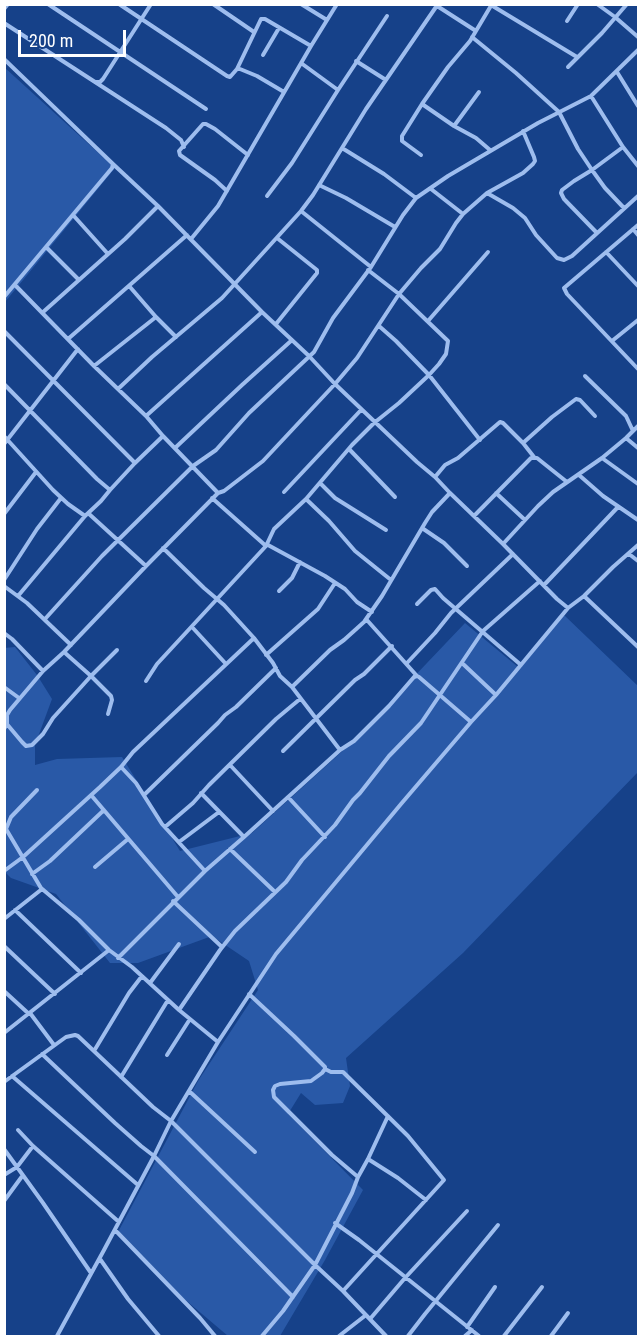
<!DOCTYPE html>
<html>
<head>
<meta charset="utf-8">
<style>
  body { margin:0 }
  #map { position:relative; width:643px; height:1341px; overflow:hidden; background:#164189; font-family:"Roboto Condensed",sans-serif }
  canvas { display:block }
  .frame { position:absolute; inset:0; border:6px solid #fff; pointer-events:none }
  .scale { position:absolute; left:18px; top:30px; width:108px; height:27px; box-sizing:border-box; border:3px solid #fff; border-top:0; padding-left:8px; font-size:18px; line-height:21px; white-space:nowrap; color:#fff; -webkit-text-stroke:4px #164189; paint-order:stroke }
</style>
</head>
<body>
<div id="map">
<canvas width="643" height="1341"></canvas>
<div class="frame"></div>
<div class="scale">200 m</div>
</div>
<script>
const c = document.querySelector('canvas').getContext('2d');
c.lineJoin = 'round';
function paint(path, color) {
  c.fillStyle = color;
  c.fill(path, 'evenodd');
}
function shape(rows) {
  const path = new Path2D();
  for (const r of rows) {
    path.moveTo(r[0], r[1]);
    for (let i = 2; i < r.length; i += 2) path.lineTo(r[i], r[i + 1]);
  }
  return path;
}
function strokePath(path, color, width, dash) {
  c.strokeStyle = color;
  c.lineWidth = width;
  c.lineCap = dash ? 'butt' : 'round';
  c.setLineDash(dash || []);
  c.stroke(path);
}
const green = shape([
  [4,67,115,168,5,302,4,302],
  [564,615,638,686,638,772,463,953,346,1058,350,1086,343,1103,315,1105,301,1093,288,1114,363,1190,325,1260,280,1336,228,1336,169,1286,117,1234,198,1081,258,990,249,961,212,936,138,963,110,963,56,894,11,878,5,872,4,648,15,647,37,675,52,699,35,745,35,765,57,759,122,757,180,851,252,833,349,745,465,623,518,667]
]);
const street = shape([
  [48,4,206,109],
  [119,4,227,76,230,77,237,69,261,19,265,19,311,46],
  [213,4,254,32],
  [301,4,327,20],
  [434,4,476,31],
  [597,4,615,17,638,37],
  [491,5,577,57],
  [4,9,8,4],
  [567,21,578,4],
  [4,23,166,128,181,140,184,147],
  [472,37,516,73,559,112,578,149,592,170,605,188,624,208],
  [263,55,279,28],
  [4,59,113,164,112,168,4,297],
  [356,61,386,80],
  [301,63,338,90],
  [568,67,602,33,627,4],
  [237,69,240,69,257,76,284,92],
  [617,72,638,106],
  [95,82,100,82,103,79,151,4],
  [591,96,623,147,638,166],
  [422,104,454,126,476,138,490,150],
  [454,126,479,92],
  [342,148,384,174,416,198],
  [421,155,402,141,402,136,422,104,448,67,470,41,492,4],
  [113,164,158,206,262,312,309,356,335,384,417,462,435,477,450,493,503,544,557,599,568,608],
  [319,185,346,198,395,227],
  [431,189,463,214],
  [227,191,215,180,180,155,179,151,203,124,206,124,215,129,248,155],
  [487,193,513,208,525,218,536,235,557,258,564,260,572,256,638,196],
  [267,196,292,163,338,90,387,16],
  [301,211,371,267],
  [73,215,108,254],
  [638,225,564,288,567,294,638,369],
  [633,229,638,235],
  [597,233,564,199,561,193,562,190,574,181,592,170,623,147],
  [191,239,218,206,311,46,337,4],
  [46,247,79,280,125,239,158,206],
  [606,252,638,286],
  [42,313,79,280],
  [156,317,176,337],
  [428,321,488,252],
  [276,324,317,273,317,270,277,238],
  [379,326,396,341,429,375,480,440],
  [4,331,135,463],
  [68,339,187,235],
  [612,341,638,320],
  [94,366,156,317,130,287],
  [585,376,626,416,633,431],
  [4,384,97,479,110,490],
  [118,389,152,357,222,298,301,211,313,195,366,109,438,4],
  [146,416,262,312],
  [4,436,53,490,68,504,85,516],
  [626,438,638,448],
  [523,443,552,417,576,399,580,400,595,416],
  [4,444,78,349],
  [175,448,242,385,292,340],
  [349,449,395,497],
  [602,458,638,484],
  [579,475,603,496,638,520],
  [435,477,445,465,458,458,500,422,503,423,523,443,534,457],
  [320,483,335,498,386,530],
  [284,492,361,410],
  [218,493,224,491,263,461,335,384,357,358,399,294,421,268,440,249,456,223,463,214,487,193,523,173,533,164,535,161,534,157,523,131],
  [496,493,525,520],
  [212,498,266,546],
  [306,499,329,521,355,551,391,580],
  [88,513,146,566],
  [4,514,36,472],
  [474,516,531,458,537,458,567,482],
  [422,528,444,543,467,566],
  [503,544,538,506,553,492,602,458,626,438,638,426],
  [268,545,325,576,345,589,357,602,372,612],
  [629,554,638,561],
  [4,580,37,529,61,498],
  [544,585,618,507],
  [4,586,27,603,71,645],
  [279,591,292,578,300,562],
  [18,596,85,516,101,501,110,490,135,463,163,436],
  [584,596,638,647],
  [417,604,431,590,435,589,443,598,521,665],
  [45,619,102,556,193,466,216,450,249,413,314,352,333,318,371,267,403,215,416,198,448,176,538,123,591,96,638,50],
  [366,619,417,676],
  [192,627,226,664],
  [4,633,12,639,43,671],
  [254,638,273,663,280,676,292,687,340,750],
  [266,655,318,609,335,583],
  [407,663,435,633,451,613,513,554],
  [462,663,496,695],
  [146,681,157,664,266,546,274,529,306,499,352,445,374,423,399,403,429,375,439,364,446,354,448,341,399,294,368,270],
  [4,687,19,698],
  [292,687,330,650,344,640,364,622,382,596,425,523,432,512,450,493],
  [108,714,112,700,111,696,91,676,117,650],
  [6,723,22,742,26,746,32,745,43,734,53,718,91,676,64,652],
  [4,729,7,724,7,715,10,710,43,671,64,652,146,566,218,493,163,436,146,416,94,366,15,285],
  [283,751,355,680,364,674,392,646],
  [230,765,273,811],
  [121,767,136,783,162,824,205,871],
  [37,790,11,817,6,829,41,888,79,920,109,950,132,967,179,1010,218,1042],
  [201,793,244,837],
  [91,795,178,897],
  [144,795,218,723,225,715,236,707,276,668],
  [288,797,325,837],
  [165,827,193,803,209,785,276,719,300,699],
  [179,842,219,812],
  [230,849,275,892],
  [95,867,128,839],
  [4,871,23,857,100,787,121,767,133,752,254,638,224,605,204,588,163,548],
  [32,874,50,861,104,810],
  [173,901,222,947],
  [15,910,81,973],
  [4,919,42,889],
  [4,946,55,994],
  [118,958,205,871,244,837,340,750,354,741,389,706,414,677,417,676,419,677,471,722],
  [150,983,179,944],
  [4,991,29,1014],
  [249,994,294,1036,325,1067,325,1069,322,1073,311,1081,280,1084,275,1086,273,1090,274,1097,332,1155,358,1177,352,1193,315,1265,283,1311,262,1336],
  [179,1010,220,950,235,931,286,882,302,860,335,825,353,800,360,793,389,756,421,723,483,631,540,581],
  [30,1013,54,1045],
  [4,1033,109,950],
  [94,1051,129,993,142,976],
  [42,1054,115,1123,141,1146,154,1156,293,1297],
  [167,1055,190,1019],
  [325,1069,331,1072,343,1072,408,1136,444,1180,343,1291],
  [12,1076,138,1185],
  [121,1077,168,1000],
  [4,1082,66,1037,75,1035,78,1036,153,1107,171,1121,315,1265,343,1291,386,1336],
  [189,1091,255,1152],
  [18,1130,33,1146,119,1222],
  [4,1149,43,1203,91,1273],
  [368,1159,398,1178,426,1200],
  [4,1175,17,1167,33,1146],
  [358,1177,368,1159,388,1116],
  [4,1201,23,1175],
  [335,1223,359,1240,479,1336],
  [115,1230,200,1318,215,1336],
  [100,1259,128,1299,159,1336],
  [370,1319,405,1278,467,1211],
  [467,1327,495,1287],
  [57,1336,104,1250,154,1156,171,1121,218,1042,276,954,401,804,471,722,496,695,568,608,584,596,613,567,638,545],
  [339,1336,366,1315],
  [408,1336,425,1314,498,1225],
  [465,1336,472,1330],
  [504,1336,542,1287],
  [551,1336,568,1313]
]);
paint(green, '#2959a7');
strokePath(street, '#9ebdee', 4);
</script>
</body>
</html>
